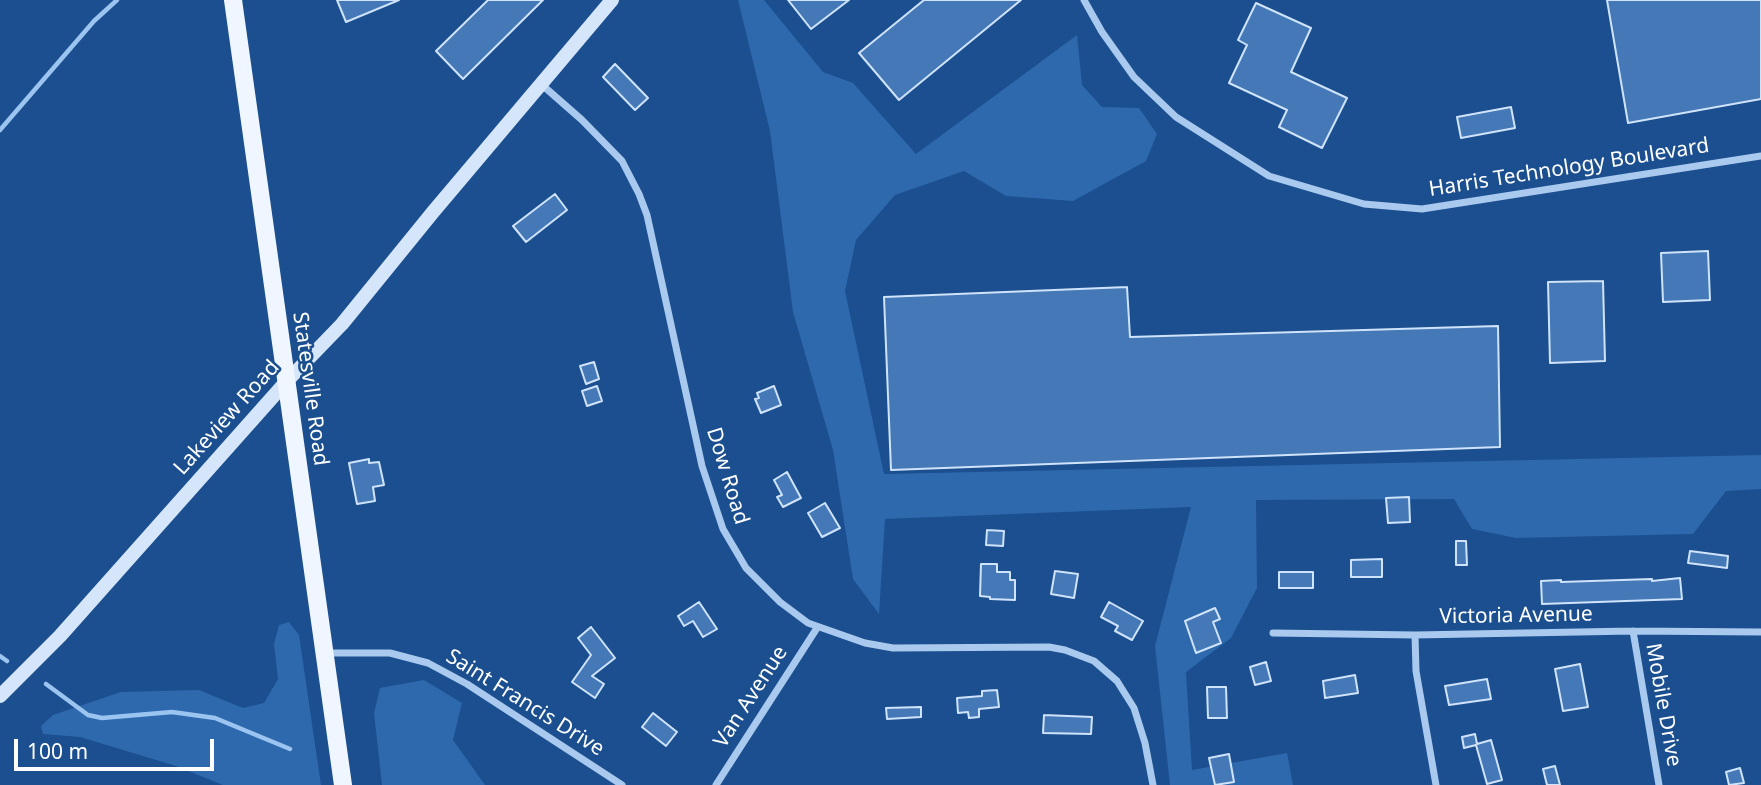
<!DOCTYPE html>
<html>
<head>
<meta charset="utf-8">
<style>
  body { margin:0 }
  #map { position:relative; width:1761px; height:785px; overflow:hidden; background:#1b4f8f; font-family:"Noto Sans",sans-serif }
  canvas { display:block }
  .scale { position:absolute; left:14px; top:739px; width:200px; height:32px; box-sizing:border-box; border:4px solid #fff; border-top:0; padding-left:9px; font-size:21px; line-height:24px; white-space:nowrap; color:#fff; -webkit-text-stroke:5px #1b4f8f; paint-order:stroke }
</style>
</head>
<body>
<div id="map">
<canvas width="1761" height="785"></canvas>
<div class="scale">100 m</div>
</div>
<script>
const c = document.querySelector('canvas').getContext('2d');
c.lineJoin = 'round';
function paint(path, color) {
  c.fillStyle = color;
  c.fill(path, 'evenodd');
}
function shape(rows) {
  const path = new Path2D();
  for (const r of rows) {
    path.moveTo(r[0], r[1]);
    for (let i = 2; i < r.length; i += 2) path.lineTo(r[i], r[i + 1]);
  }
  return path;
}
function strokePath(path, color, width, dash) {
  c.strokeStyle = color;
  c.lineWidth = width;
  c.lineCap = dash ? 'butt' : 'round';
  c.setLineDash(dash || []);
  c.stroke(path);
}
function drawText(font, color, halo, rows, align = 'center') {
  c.font = font + ' "Noto Sans",sans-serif';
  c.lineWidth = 5;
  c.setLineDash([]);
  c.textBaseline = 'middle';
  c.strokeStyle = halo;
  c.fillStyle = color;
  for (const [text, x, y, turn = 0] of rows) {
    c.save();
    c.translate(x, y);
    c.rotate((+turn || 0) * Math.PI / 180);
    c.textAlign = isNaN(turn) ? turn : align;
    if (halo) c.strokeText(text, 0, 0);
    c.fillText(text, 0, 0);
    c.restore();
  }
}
const green = shape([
  [738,0,764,0,823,72,853,83,916,154,1077,35,1082,85,1102,107,1139,108,1157,134,1146,161,1073,201,1006,196,964,171,895,195,856,240,845,291,884,474,1761,455,1761,489,1726,491,1693,534,1516,538,1472,529,1454,499,1256,500,1257,588,1231,638,1186,672,1192,770,1287,753,1293,785,1170,785,1155,646,1191,507,885,519,879,614,853,579,833,450,793,312,770,131],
  [289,622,299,635,321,785,223,785,176,766,80,737,43,734,41,726,53,715,121,692,199,690,243,708,264,703,278,679,274,644,279,625],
  [424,680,462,703,453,740,485,785,382,785,374,713,380,688]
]);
const stream = shape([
  [0,130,94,21,117,0],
  [0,656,7,661],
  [46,684,88,715,102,718,172,712,215,718,290,749]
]);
const building = shape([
  [337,0,399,0,346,22,337,0],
  [488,0,543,0,463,79,436,51,488,0],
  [788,0,849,0,811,29,788,0],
  [924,0,1021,0,899,100,859,53,924,0],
  [1607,0,1761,0,1761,99,1628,123,1607,0],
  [1256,3,1311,28,1291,72,1347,98,1322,148,1279,127,1287,110,1229,83,1247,45,1238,40,1256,3],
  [615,64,648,98,635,110,603,77,615,64],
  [1511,107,1515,128,1461,138,1457,117,1511,107],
  [555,194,567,210,526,242,513,226,555,194],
  [1708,251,1710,300,1663,302,1661,253,1708,251],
  [1603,281,1605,361,1550,363,1548,282,1603,281],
  [1127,287,1130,337,1498,326,1500,447,891,470,884,297,1127,287],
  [594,362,599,379,586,384,580,366,594,362],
  [597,386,602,401,587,406,582,391,597,386],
  [774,386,781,405,761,413,755,399,759,398,757,393,774,386],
  [369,459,369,463,379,462,384,485,373,487,375,501,357,504,349,463,369,459],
  [787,472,801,498,783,507,777,497,782,495,774,480,787,472],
  [1409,497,1410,522,1388,523,1386,498,1409,497],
  [825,503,840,528,822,537,808,513,825,503],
  [987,530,1004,531,1003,546,986,545,987,530],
  [1456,541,1466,541,1467,565,1456,565,1456,541],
  [1690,551,1728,556,1727,568,1688,563,1690,551],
  [1382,559,1382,577,1351,577,1351,560,1382,559],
  [981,564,997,564,997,572,1010,572,1010,580,1015,580,1015,600,990,599,990,597,980,596,981,564],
  [1055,571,1078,574,1074,598,1051,594,1055,571],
  [1279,572,1313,572,1313,588,1279,588,1279,572],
  [1680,578,1682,599,1542,604,1541,581,1561,580,1561,582,1652,579,1652,581,1680,578],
  [699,602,717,629,703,637,693,621,684,626,678,616,699,602],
  [1109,602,1143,621,1132,640,1115,631,1118,626,1101,617,1109,602],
  [1215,608,1220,619,1213,622,1221,643,1196,653,1185,621,1215,608],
  [591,627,615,658,592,676,604,684,595,698,572,682,591,655,578,638,591,627],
  [1266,662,1271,681,1255,685,1250,667,1266,662],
  [1580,664,1588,707,1563,711,1555,669,1580,664],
  [1355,675,1358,693,1325,698,1323,681,1355,675],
  [1487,679,1491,699,1449,705,1445,686,1487,679],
  [1207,687,1226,687,1227,718,1208,718,1207,687],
  [997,690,999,707,979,709,979,717,969,718,968,712,958,713,957,698,982,696,982,691,997,690],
  [921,707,921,717,887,719,886,708,921,707],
  [653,713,677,732,666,746,642,727,653,713],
  [1044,715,1092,717,1091,734,1043,733,1044,715],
  [1475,734,1477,744,1491,740,1502,780,1487,784,1476,745,1464,748,1462,737,1475,734],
  [1229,754,1234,782,1215,785,1209,758,1229,754],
  [1555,766,1560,785,1547,785,1543,769,1555,766],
  [1740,768,1744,783,1729,785,1726,772,1740,768]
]);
const street = shape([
  [1084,0,1102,32,1134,77,1176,117,1269,176,1364,204,1422,209,1761,156],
  [541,84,582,120,622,161,639,194,647,215,702,466,723,529,746,568,780,602,808,623,865,643,893,648,1049,647,1065,650,1094,661,1117,681,1134,708,1145,743,1153,785],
  [1633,631,1659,785],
  [1273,633,1415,635,1633,631,1761,632],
  [1415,635,1416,671,1436,785],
  [326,653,390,653,428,663,467,684,622,785],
  [716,785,817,628]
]);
const secondary = shape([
  [0,696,60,636,286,382,342,324,433,212,612,0]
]);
const primary = shape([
  [233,0,343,785]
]);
const streetNames = [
  ["Harris Technology Boulevard",1569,168,-9],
  ["Statesville Road",310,389,82],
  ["Lakeview Road",227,418,-48],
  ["Dow Road",727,476,73],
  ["Victoria Avenue",1516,616,-1],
  ["Van Avenue",751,697,-57],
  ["Saint Francis Drive",525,703,32],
  ["Mobile Drive",1663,705,80]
];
paint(green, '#2e69ad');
strokePath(stream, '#9cc4f0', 4.5);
paint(building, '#4478b7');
strokePath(building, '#cfe3fa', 2);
strokePath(street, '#a9c9ee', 7);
strokePath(secondary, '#d6e6fa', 14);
strokePath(primary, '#f0f6ff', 18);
drawText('21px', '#fff', '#1b4f8f', streetNames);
</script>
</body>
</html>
